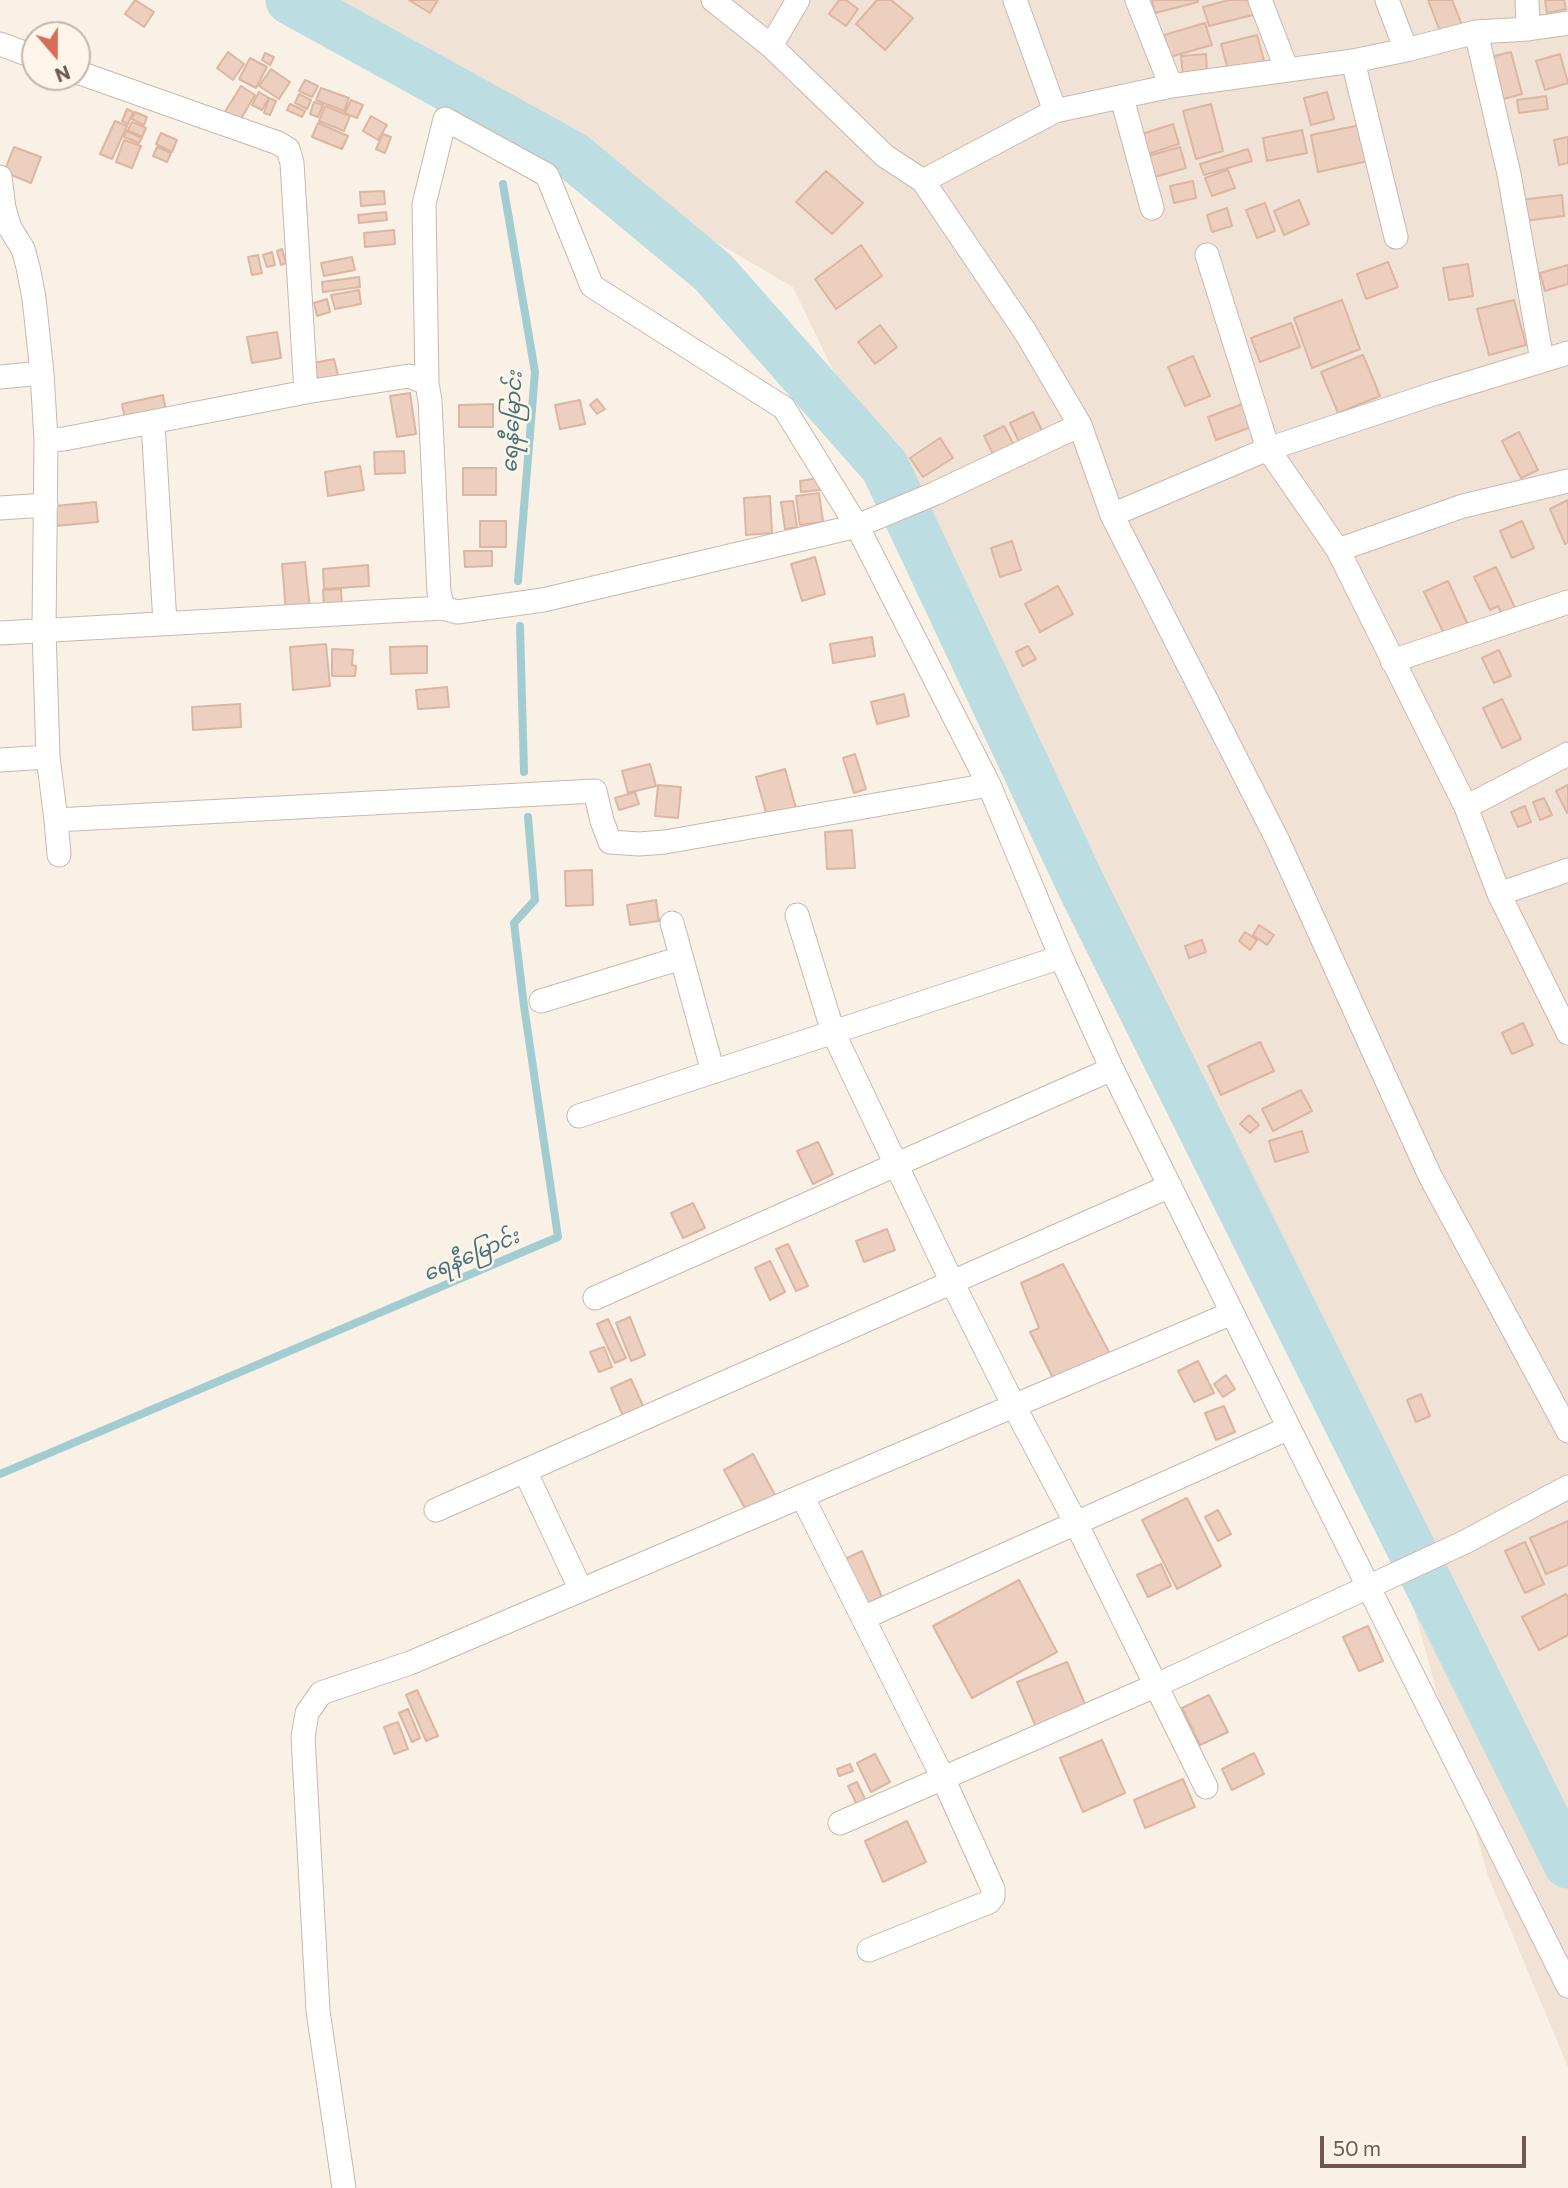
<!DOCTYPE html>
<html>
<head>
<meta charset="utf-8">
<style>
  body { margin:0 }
  #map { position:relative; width:1568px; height:2188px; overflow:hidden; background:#f9f1e5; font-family:Commissioner,sans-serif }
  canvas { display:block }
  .north { position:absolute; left:21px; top:21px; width:70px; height:70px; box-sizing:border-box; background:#fdf5ea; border:2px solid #c4b6ab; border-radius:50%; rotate:160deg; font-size:19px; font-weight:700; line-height:28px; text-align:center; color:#6f584d }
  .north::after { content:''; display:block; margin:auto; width:24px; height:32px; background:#d66e57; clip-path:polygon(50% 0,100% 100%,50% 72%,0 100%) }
  .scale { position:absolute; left:1320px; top:2136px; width:206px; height:32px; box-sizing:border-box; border:4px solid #6f584d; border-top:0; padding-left:9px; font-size:21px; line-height:24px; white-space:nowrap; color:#6f584d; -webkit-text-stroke:5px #fdf5ea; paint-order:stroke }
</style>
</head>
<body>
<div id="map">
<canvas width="1568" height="2188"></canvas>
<div class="north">N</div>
<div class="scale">50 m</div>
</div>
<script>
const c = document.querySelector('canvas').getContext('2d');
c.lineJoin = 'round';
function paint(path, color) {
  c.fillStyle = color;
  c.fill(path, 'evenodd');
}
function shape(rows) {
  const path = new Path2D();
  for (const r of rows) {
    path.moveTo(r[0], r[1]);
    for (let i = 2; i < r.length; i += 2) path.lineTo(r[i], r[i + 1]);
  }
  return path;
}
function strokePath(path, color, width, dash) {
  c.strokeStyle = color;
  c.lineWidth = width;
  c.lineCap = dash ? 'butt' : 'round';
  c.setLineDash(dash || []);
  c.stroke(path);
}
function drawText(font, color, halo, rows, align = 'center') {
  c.font = font + ' Commissioner,"Noto Sans Myanmar",sans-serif';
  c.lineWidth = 5;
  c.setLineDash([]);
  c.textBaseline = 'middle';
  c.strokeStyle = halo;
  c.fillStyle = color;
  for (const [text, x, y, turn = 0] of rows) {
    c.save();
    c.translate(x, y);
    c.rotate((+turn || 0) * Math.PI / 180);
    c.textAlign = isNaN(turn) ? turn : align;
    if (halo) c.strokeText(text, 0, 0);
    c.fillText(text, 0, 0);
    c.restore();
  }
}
const residential = shape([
  [302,0,1568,0,1568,2067,1488,1876,1397,1548,793,287]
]);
const stream = shape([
  [495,113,498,137],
  [503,184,535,372,518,581],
  [520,626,524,772],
  [0,1474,558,1237,524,1006,514,923,535,900,528,817]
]);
const river = shape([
  [290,0,573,156,713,272,885,467,1082,887,1568,1864]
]);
const building = shape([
  [135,0,154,12,144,27,125,14,135,0],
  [409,0,438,0,430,13,409,0],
  [839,0,846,0,858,9,846,26,829,14,839,0],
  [877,0,891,0,913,18,885,50,856,24,877,0],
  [1152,0,1198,0,1198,2,1155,13,1152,0],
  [1229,0,1254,0,1257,14,1209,26,1203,7,1229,0],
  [1428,0,1452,0,1462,25,1441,34,1428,0],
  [1545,0,1564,0,1566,9,1547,13,1545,0],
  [1205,23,1212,45,1170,57,1164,35,1205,23],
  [1257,35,1266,68,1230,77,1221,44,1257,35],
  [228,52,244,64,233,80,217,68,228,52],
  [1511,52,1522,94,1500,100,1490,57,1511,52],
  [265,53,274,57,270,65,262,60,265,53],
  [1206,54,1207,74,1183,76,1181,56,1206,54],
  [1560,54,1568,83,1545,90,1536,61,1560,54],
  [250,58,267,67,256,88,239,79,250,58],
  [271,69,290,82,279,99,259,86,271,69],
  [305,80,318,86,312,97,299,91,305,80],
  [241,86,255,95,238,124,223,115,241,86],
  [321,88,349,98,344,111,316,100,321,88],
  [259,92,269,98,262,110,252,105,259,92],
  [1327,92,1334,119,1311,125,1304,98,1327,92],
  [299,94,311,100,307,109,295,103,299,94],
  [1546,96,1548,109,1519,113,1517,100,1546,96],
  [269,98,276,101,270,115,264,113,269,98],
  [351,100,363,105,357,118,345,113,351,100],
  [314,102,323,105,318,117,310,114,314,102],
  [290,104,305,111,302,117,287,110,290,104],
  [1211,104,1223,151,1196,159,1183,111,1211,104],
  [325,106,350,116,344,131,319,121,325,106],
  [127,109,133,112,128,124,122,121,127,109],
  [135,112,147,117,144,125,132,119,135,112],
  [371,116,387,125,378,140,363,131,371,116],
  [115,121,127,126,112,159,100,154,115,121],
  [132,122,146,128,142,137,128,130,132,122],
  [318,123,348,136,342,149,312,137,318,123],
  [1173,124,1179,144,1145,155,1139,135,1173,124],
  [1361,125,1368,161,1318,172,1311,135,1361,125],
  [1302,130,1307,153,1267,161,1263,138,1302,130],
  [126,131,142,138,139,143,124,137,126,131],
  [161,133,177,140,172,152,156,144,161,133],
  [383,134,391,137,385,153,376,149,383,134],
  [1568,137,1568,163,1559,165,1554,140,1568,137],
  [124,140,141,146,132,168,116,162,124,140],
  [14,147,41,157,31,183,4,172,14,147],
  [157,147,171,153,167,162,153,156,157,147],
  [1180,147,1186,168,1151,178,1145,157,1180,147],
  [1248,149,1252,161,1204,175,1200,164,1248,149],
  [1228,170,1235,188,1212,196,1205,178,1228,170],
  [826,171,863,203,832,234,796,202,826,171],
  [1193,181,1196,198,1174,203,1170,186,1193,181],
  [384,191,385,204,361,206,360,192,384,191],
  [1562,195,1564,216,1523,221,1520,200,1562,195],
  [1299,200,1309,224,1284,235,1274,211,1299,200],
  [1265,203,1275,231,1257,238,1246,210,1265,203],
  [1227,208,1232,226,1212,232,1207,215,1227,208],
  [386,212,387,220,359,223,358,215,386,212],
  [394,230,395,244,365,247,364,233,394,230],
  [861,245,882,276,836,309,815,279,861,245],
  [282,249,286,263,281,265,277,251,282,249],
  [272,252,275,265,267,267,263,255,272,252],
  [258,255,262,273,252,275,248,257,258,255],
  [352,257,355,270,324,276,321,263,352,257],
  [1388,262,1398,287,1366,299,1357,274,1388,262],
  [1468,264,1473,296,1449,300,1443,268,1468,264],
  [1568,265,1568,284,1545,291,1540,273,1568,265],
  [359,277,360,287,323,292,322,282,359,277],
  [359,290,361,304,335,309,331,295,359,290],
  [327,299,330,312,317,316,314,303,327,299],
  [1342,300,1360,349,1312,368,1294,318,1342,300],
  [1514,300,1526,345,1489,355,1477,309,1514,300],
  [1291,323,1300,347,1260,362,1251,338,1291,323],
  [880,325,897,347,875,364,858,342,880,325],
  [277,332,281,358,252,363,247,337,277,332],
  [1363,355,1380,396,1338,413,1321,372,1363,355],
  [1193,356,1210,396,1185,406,1168,367,1193,356],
  [334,359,339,379,318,384,313,363,334,359],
  [410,393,416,434,397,437,390,396,410,393],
  [163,395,167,415,126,425,122,404,163,395],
  [597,399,605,409,597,414,590,405,597,399],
  [580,400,585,424,560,429,555,405,580,400],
  [1245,403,1254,426,1216,440,1208,417,1245,403],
  [493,404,493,427,459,427,459,405,493,404],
  [1033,412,1044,435,1021,446,1010,423,1033,412],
  [1004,426,1015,447,995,458,984,436,1004,426],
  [1519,432,1538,470,1521,478,1502,441,1519,432],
  [940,438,953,458,923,477,910,458,940,438],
  [404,451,405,473,375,474,374,452,404,451],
  [360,466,364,490,328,496,325,472,360,466],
  [463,468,496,468,496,495,463,495,463,468],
  [818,478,820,490,801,492,800,481,818,478],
  [819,493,823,522,800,525,796,496,819,493],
  [770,496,772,533,746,535,744,498,770,496],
  [1568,500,1568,542,1565,544,1550,509,1568,500],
  [793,501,797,527,785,529,781,502,793,501],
  [96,502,98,522,55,526,54,506,96,502],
  [480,521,506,521,506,547,480,547,480,521],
  [1522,521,1534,548,1512,558,1500,531,1522,521],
  [1012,541,1021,570,1000,577,991,548,1012,541],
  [464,551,492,551,492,566,465,567,464,551],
  [815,557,825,594,802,601,791,564,815,557],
  [305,562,310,609,286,611,282,564,305,562],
  [368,565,369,586,324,589,323,569,368,565],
  [1496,567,1515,608,1502,614,1498,606,1490,610,1474,577,1496,567],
  [1448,581,1469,627,1446,638,1424,592,1448,581],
  [1058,586,1073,614,1040,632,1025,604,1058,586],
  [341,589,342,606,324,607,323,590,341,589],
  [872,637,875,656,833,663,830,644,872,637],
  [326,644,330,686,293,690,290,647,326,644],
  [427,646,427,673,391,674,390,647,427,646],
  [1028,646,1036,659,1023,666,1016,652,1028,646],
  [332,649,353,650,352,665,356,666,355,676,332,676,332,649],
  [1499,650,1511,676,1494,683,1482,658,1499,650],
  [447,687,449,707,418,709,416,690,447,687],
  [904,694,909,716,877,724,871,702,904,694],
  [1502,699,1521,739,1502,748,1483,708,1502,699],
  [240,704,241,727,193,730,192,707,240,704],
  [855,754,866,789,854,793,843,758,855,754],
  [650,764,656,786,628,793,622,771,650,764],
  [785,769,796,808,767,816,756,777,785,769],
  [658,785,681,787,678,818,655,816,658,785],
  [1568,785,1568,812,1567,813,1556,791,1568,785],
  [635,792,639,804,619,810,615,798,635,792],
  [1544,798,1552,815,1540,820,1533,802,1544,798],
  [1525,806,1531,822,1518,827,1511,812,1525,806],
  [852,830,855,868,827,869,825,832,852,830],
  [592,870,593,905,566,906,565,871,592,870],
  [656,900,659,921,630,925,627,905,656,900],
  [1259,925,1274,935,1267,945,1253,935,1259,925],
  [1245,932,1257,940,1250,950,1239,941,1245,932],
  [1202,940,1206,952,1189,958,1185,946,1202,940],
  [1523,1023,1533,1045,1512,1054,1502,1033,1523,1023],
  [1260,1042,1274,1071,1221,1095,1208,1066,1260,1042],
  [1301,1090,1312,1111,1273,1131,1262,1109,1301,1090],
  [1249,1115,1259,1125,1250,1133,1240,1124,1249,1115],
  [1302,1131,1308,1152,1275,1162,1269,1141,1302,1131],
  [818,1142,833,1174,813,1184,797,1151,818,1142],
  [693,1203,705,1228,683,1238,671,1213,693,1203],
  [887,1229,895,1250,864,1262,856,1241,887,1229],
  [788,1244,808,1286,796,1291,776,1249,788,1244],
  [770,1261,785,1292,770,1300,755,1268,770,1261],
  [1063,1264,1111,1356,1055,1382,1030,1332,1039,1328,1021,1283,1063,1264],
  [630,1317,645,1355,631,1361,616,1323,630,1317],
  [608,1319,626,1358,615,1363,597,1324,608,1319],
  [604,1347,612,1367,599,1372,590,1352,604,1347],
  [1198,1361,1214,1393,1194,1402,1178,1371,1198,1361],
  [1226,1375,1235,1389,1223,1397,1214,1384,1226,1375],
  [631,1379,644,1408,623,1416,611,1388,631,1379],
  [1421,1394,1430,1416,1416,1422,1407,1400,1421,1394],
  [1224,1406,1235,1432,1216,1440,1205,1413,1224,1406],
  [753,1454,776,1497,747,1512,724,1470,753,1454],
  [1187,1498,1221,1566,1177,1589,1142,1520,1187,1498],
  [1218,1510,1231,1534,1218,1541,1205,1517,1218,1510],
  [1568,1521,1568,1565,1546,1574,1530,1538,1568,1521],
  [1525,1542,1544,1584,1525,1593,1505,1551,1525,1542],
  [862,1551,882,1597,864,1605,843,1560,862,1551],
  [1161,1564,1171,1586,1148,1597,1137,1575,1161,1564],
  [1019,1580,1057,1652,972,1698,933,1626,1019,1580],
  [1566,1594,1568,1598,1568,1635,1539,1650,1522,1617,1566,1594],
  [1368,1626,1383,1661,1359,1671,1343,1637,1368,1626],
  [1067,1662,1088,1711,1038,1732,1017,1682,1067,1662],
  [417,1690,438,1736,426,1741,406,1695,417,1690],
  [1209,1695,1228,1732,1200,1745,1182,1708,1209,1695],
  [408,1709,420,1738,412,1742,399,1713,408,1709],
  [398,1722,408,1749,394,1754,384,1727,398,1722],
  [1102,1740,1125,1793,1083,1812,1060,1758,1102,1740],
  [1254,1753,1264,1774,1232,1790,1222,1769,1254,1753],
  [875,1754,890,1782,871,1792,857,1763,875,1754],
  [850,1764,853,1771,839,1776,837,1769,850,1764],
  [1183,1779,1195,1807,1145,1828,1134,1800,1183,1779],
  [857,1782,866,1801,857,1805,848,1786,857,1782],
  [907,1821,926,1862,883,1882,865,1841,907,1821]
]);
const minor = shape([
  [713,0,771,46,885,156,923,181,1026,333,1080,425,1112,515,1278,841,1430,1176,1568,1431],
  [1015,0,1055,111],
  [1137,0,1171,86],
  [1260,0,1287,70],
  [1387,0,1406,50],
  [1527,0,1528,29],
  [1476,32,1509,174,1542,360],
  [0,44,35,57],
  [771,46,798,0],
  [1353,61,1396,237],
  [77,72,278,143,288,149,292,163,306,392],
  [1122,98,1152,208],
  [0,177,4,208,10,228,23,249,28,267,34,298,42,373,46,440,44,630,48,757,56,820,59,855],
  [923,181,1055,111,1171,86,1353,61,1406,50,1476,32,1528,29,1568,23],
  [1207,255,1268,449,1338,550,1466,807,1499,894,1568,1033],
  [0,377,42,373],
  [153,423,165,623],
  [46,440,64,439,306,392,409,376,427,383],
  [0,508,46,505],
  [1112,515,1268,449,1433,394,1568,353],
  [1338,550,1463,506,1568,481],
  [443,608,439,592,430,401,427,383,424,204,445,119,547,175,592,286,784,408,857,526,989,785,1061,957,1112,1069,1289,1428,1568,1986],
  [0,633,443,608,457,612,543,600,857,526,936,493,1080,425],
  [1392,661,1568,602],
  [0,760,48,757],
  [1466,807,1568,754],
  [56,820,595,791,602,821,610,842,639,844,665,842,989,785],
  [1499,894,1568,870],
  [797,915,833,1032,952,1282,1014,1406,1076,1523,1206,1787],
  [672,923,713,1072],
  [541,1001,681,958],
  [579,1116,1061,957],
  [595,1298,1112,1069],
  [525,1471,581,1590],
  [802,1496,943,1778,993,1889,993,1897,989,1902,869,1950],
  [436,1510,1170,1186],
  [863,1618,1289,1428],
  [840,1823,1157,1685,1465,1542,1568,1487],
  [344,2188,318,2011,303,1737,307,1713,321,1693,410,1663,1232,1313]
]);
const waterNames = [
  ["ရေနီမြောင်း",512,422,-87],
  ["ရေနီမြောင်း",471,1255,-23]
];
paint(residential, '#f0e2d4');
strokePath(stream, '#a3ccd1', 8);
strokePath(river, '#bcdde1', 49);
paint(building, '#eccfbf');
strokePath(building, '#dcb6a2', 2);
strokePath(minor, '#c9b8ac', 25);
strokePath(minor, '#fff', 23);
drawText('italic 21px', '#46737a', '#fdf5ea', waterNames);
</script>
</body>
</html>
